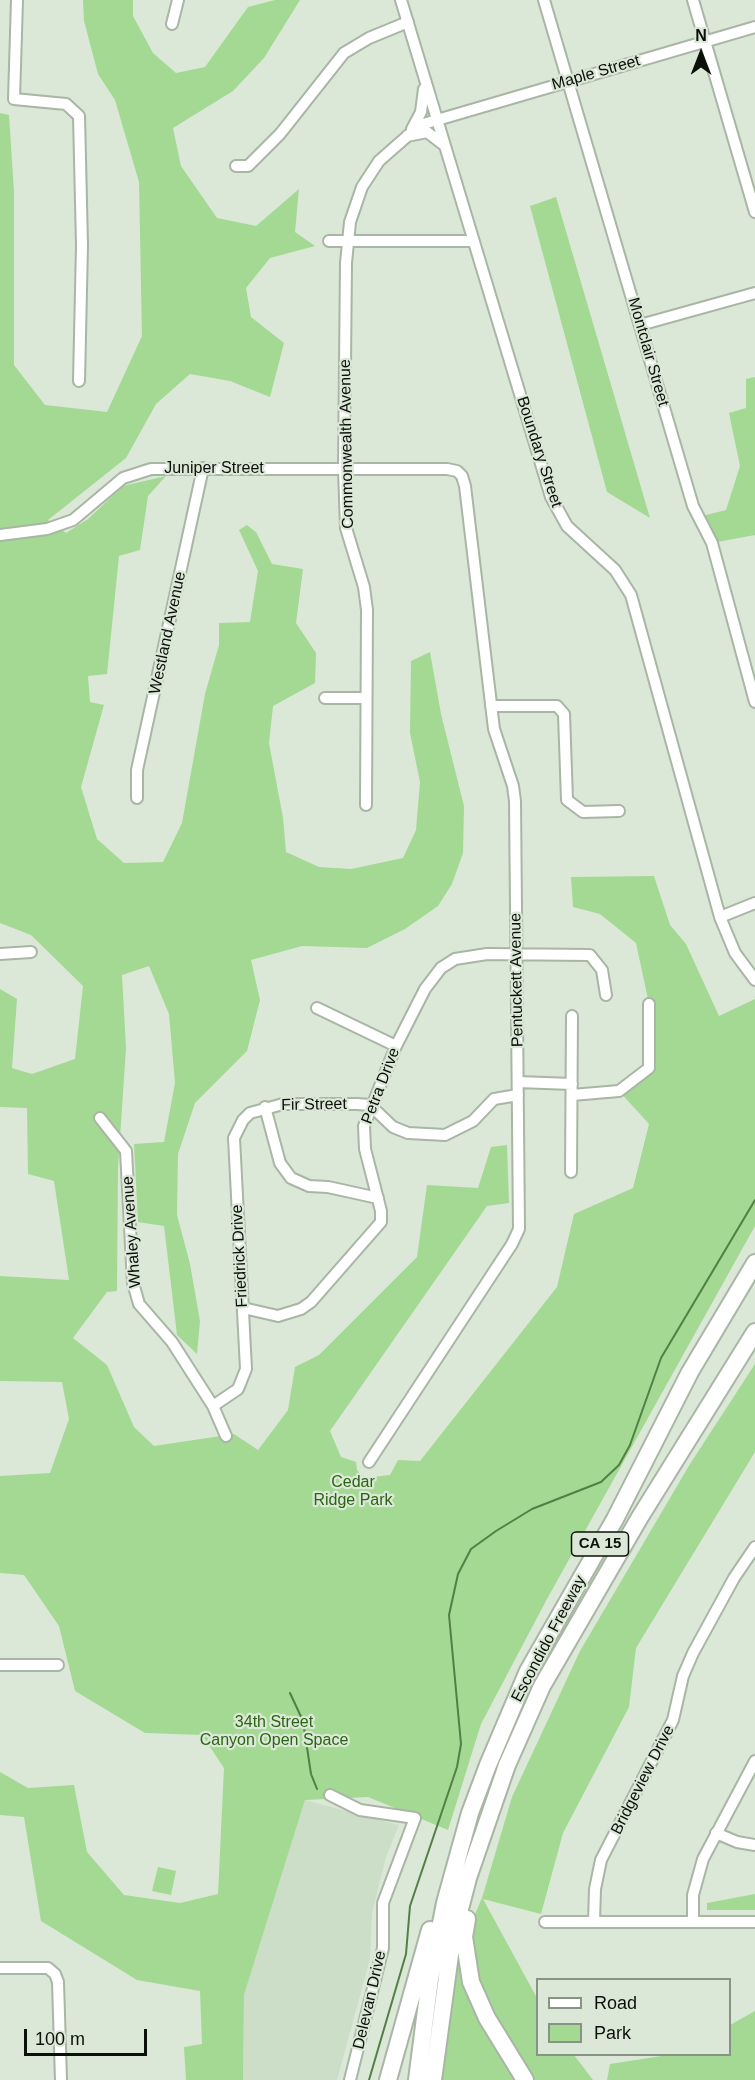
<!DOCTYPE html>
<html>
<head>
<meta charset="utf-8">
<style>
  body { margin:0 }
  #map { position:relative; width:755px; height:2080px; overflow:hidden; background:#dbe8d7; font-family:Arial,sans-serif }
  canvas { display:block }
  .legend { position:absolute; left:536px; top:1978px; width:195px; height:78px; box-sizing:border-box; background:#dbe8d7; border:2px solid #889285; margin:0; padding:8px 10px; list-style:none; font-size:18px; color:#0c100a }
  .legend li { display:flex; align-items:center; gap:12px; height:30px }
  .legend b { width:30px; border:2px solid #889285 }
  .north { position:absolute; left:671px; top:24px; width:60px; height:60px; -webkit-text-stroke:4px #dbe8d7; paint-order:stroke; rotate:0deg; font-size:16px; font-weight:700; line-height:24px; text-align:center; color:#0c100a }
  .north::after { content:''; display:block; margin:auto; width:21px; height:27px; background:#0c100a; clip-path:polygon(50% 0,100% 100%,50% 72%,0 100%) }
  .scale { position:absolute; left:24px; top:2029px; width:123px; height:27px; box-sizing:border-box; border:3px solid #0c100a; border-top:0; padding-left:8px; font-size:18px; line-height:21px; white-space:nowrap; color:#0c100a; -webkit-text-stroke:4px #dbe8d7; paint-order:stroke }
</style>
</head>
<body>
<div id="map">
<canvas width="755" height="2080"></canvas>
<ul class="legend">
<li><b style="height:8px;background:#fff"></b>Road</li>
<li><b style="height:16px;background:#a3d993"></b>Park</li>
</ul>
<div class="north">N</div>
<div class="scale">100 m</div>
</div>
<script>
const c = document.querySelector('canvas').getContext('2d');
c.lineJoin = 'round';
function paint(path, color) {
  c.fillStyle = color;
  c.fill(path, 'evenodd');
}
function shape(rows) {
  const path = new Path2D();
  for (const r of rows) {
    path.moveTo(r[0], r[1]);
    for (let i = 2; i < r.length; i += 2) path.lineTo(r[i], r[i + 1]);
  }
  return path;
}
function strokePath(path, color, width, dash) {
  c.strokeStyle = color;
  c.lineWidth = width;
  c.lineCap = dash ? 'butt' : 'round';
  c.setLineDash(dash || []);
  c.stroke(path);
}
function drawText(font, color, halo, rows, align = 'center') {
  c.font = font + ' Arial,sans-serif';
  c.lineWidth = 4.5;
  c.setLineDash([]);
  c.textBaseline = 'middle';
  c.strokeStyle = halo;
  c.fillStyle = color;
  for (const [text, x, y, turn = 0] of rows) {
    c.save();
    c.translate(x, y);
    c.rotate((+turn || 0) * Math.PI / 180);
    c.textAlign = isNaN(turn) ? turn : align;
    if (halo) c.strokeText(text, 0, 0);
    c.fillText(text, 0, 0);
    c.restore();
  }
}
const built = shape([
  [305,1800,399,1825,386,1857,372,1913,370,1959,337,2080,243,2080,244,1995]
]);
const green = shape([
  [83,0,133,0,133,16,153,53,176,73,205,67,248,7,275,0,300,0,264,58,233,91,173,128,181,166,217,218,256,226,299,189,295,232,315,246,270,258,246,288,251,317,284,343,270,397,230,381,190,374,156,404,126,458,48,520,66,533,88,519,123,486,166,476,148,496,140,550,119,556,107,674,88,676,90,702,104,705,81,787,97,839,124,863,163,862,182,823,205,694,219,645,219,623,250,622,258,571,239,530,247,525,256,532,272,564,303,569,296,623,316,653,315,683,273,706,269,743,283,818,286,852,319,867,351,869,403,858,416,830,420,782,410,733,411,661,430,652,441,714,464,806,463,853,452,884,438,906,405,929,367,948,302,946,251,960,260,1000,247,1051,195,1103,178,1154,177,1215,190,1264,200,1321,197,1354,177,1335,164,1226,138,1222,134,1144,164,1142,175,1083,169,1014,149,966,122,975,126,1048,118,1168,117,1291,107,1292,73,1338,107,1365,134,1427,154,1446,234,1434,258,1450,288,1410,295,1367,319,1355,417,1257,427,1185,478,1188,491,1147,507,1145,509,1203,487,1206,330,1431,341,1457,356,1462,357,1470,364,1478,390,1475,398,1460,420,1461,557,1287,574,1214,633,1188,649,1124,619,1091,649,1067,649,1004,636,943,600,914,573,907,571,877,654,876,670,925,686,944,719,1016,755,999,755,1226,547,1599,481,1724,448,1830,368,1797,305,1800,244,1995,243,2080,186,2080,184,2047,202,2044,200,1991,137,1980,41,1921,24,1817,0,1815,0,1772,28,1788,74,1785,87,1852,124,1895,180,1903,218,1894,224,1768,202,1735,145,1733,75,1691,59,1626,24,1575,0,1573,0,1476,50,1473,69,1419,62,1382,0,1381,0,1276,69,1280,54,1181,28,1174,27,1108,0,1107,0,989,17,999,12,1068,32,1074,75,1059,83,986,31,935,0,923,0,113,9,115,14,192,14,365,45,405,107,412,142,336,139,182,115,100,98,74,84,21],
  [556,197,650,518,607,492,530,206],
  [755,377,755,535,712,543,698,517,726,510,740,466,729,413,746,408,746,379],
  [755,1364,755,1452,636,1648,629,1707,563,1833,541,1914,483,1899,537,1998,538,2054,574,2055,593,2080,440,2080,456,1958,482,1898,512,1797,580,1651,690,1464],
  [158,1867,176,1871,171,1895,152,1891],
  [755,1894,755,1910,707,1910,707,1903],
  [755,2011,755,2080,607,2080,610,2064,668,2055,730,2054,730,2025]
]);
const stream = shape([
  [290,1693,303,1721,311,1774,317,1789],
  [369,2080,406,1954,410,1906,457,1767,461,1744,449,1615,458,1574,471,1549,496,1531,532,1509,601,1482,619,1465,630,1445,661,1358,755,1200]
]);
const minor = shape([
  [17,0,14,99,66,104,79,116,82,245,79,381],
  [401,0,551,497,567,526,615,570,631,595,720,917,735,953,755,980],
  [544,0,693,506,712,543,755,702],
  [693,0,755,212],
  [172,24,178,0],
  [412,129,421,112,424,89],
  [407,136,427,132,444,145],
  [236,166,248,166,280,134,344,53,369,38,408,22],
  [329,241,473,241],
  [640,325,755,293],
  [0,535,47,529,73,520,123,478,151,469,447,469,457,471,462,476,465,486,494,729,513,786,515,801,519,1229,512,1244,369,1462],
  [325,698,366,698],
  [491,706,557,706,564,714,567,800,583,812,619,811],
  [137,798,137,770,203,468],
  [366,805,367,610,364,587,346,528,344,469,346,263,350,222,362,187,379,161,420,125,755,27],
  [720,917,755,903],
  [0,954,31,952],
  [317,1008,396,1046],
  [518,1082,572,1084],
  [572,1095,619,1091,649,1068,649,1004],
  [265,1107,280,1163,291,1178,309,1186,328,1187,378,1198],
  [100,1118,126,1151,133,1283,139,1304,172,1342,213,1406,226,1436],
  [571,1172,572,1016],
  [243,1308,278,1316,301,1309,311,1302,381,1222,381,1211,365,1149,364,1126,396,1046,425,989,441,968,455,959,487,954,590,955,602,970,606,995],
  [213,1406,238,1389,246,1369,234,1138,243,1120,250,1113,283,1104,357,1104,370,1105,393,1127,408,1133,445,1135,473,1121,494,1099,518,1095],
  [0,1665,58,1665],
  [330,1795,360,1810,415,1818,383,1903,383,1948,350,2080],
  [716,1833,737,1842,755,1845],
  [545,1922,755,1922],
  [594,1922,595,1889,601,1860,673,1720,683,1676,693,1653,734,1578,755,1547],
  [693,1922,693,1895,703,1859,755,1761],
  [0,1968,48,1968,55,1974,58,1982,61,2080]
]);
const highway = shape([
  [467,1919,464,1937,471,1982,487,2018,525,2080],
  [388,2080,430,1930],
  [417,2080,430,1979,445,1903,470,1813,488,1765,528,1671,615,1519,690,1372,755,1263],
  [433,2080,452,1940,468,1878,507,1765,542,1686,560,1655,640,1517,755,1332]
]);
const shields = [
  [600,1544,57]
];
const shieldNames = [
  ["CA 15",600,1544]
];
const streetNames = [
  ["Maple Street",596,73,-16],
  ["Montclair Street",648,352,74],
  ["Commonwealth Avenue",347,444,-91],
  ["Boundary Street",539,452,72],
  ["Juniper Street",214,469],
  ["Westland Avenue",168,633,-78],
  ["Pentuckett Avenue",517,980,-91],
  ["Petra Drive",381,1086,-69],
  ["Fir Street",314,1105,-1],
  ["Whaley Avenue",132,1232,-94],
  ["Friedrick Drive",240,1256,-93],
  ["Escondido Freeway",549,1639,-62],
  ["Bridgeview Drive",643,1780,-63],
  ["Delevan Drive",370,2000,-77]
];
const parkNames = [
  ["Cedar",353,1483],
  ["Ridge Park",353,1501],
  ["34th Street",274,1723],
  ["Canyon Open Space",274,1741]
];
paint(built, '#ccdec7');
paint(green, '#a3d993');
strokePath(stream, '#527f44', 2);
strokePath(minor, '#a9b5a5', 14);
strokePath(highway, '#a9b5a5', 20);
strokePath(minor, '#fff', 10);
strokePath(highway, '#fff', 16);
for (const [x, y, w] of shields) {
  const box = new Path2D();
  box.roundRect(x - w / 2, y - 12, w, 24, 4.5);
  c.fillStyle = '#dbe8d7';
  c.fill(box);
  strokePath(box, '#0c100a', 1.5);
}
drawText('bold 15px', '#0c100a', null, shieldNames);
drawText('16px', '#0c100a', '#dbe8d7', streetNames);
drawText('16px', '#2a6513', '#dbe8d7', parkNames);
</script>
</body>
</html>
